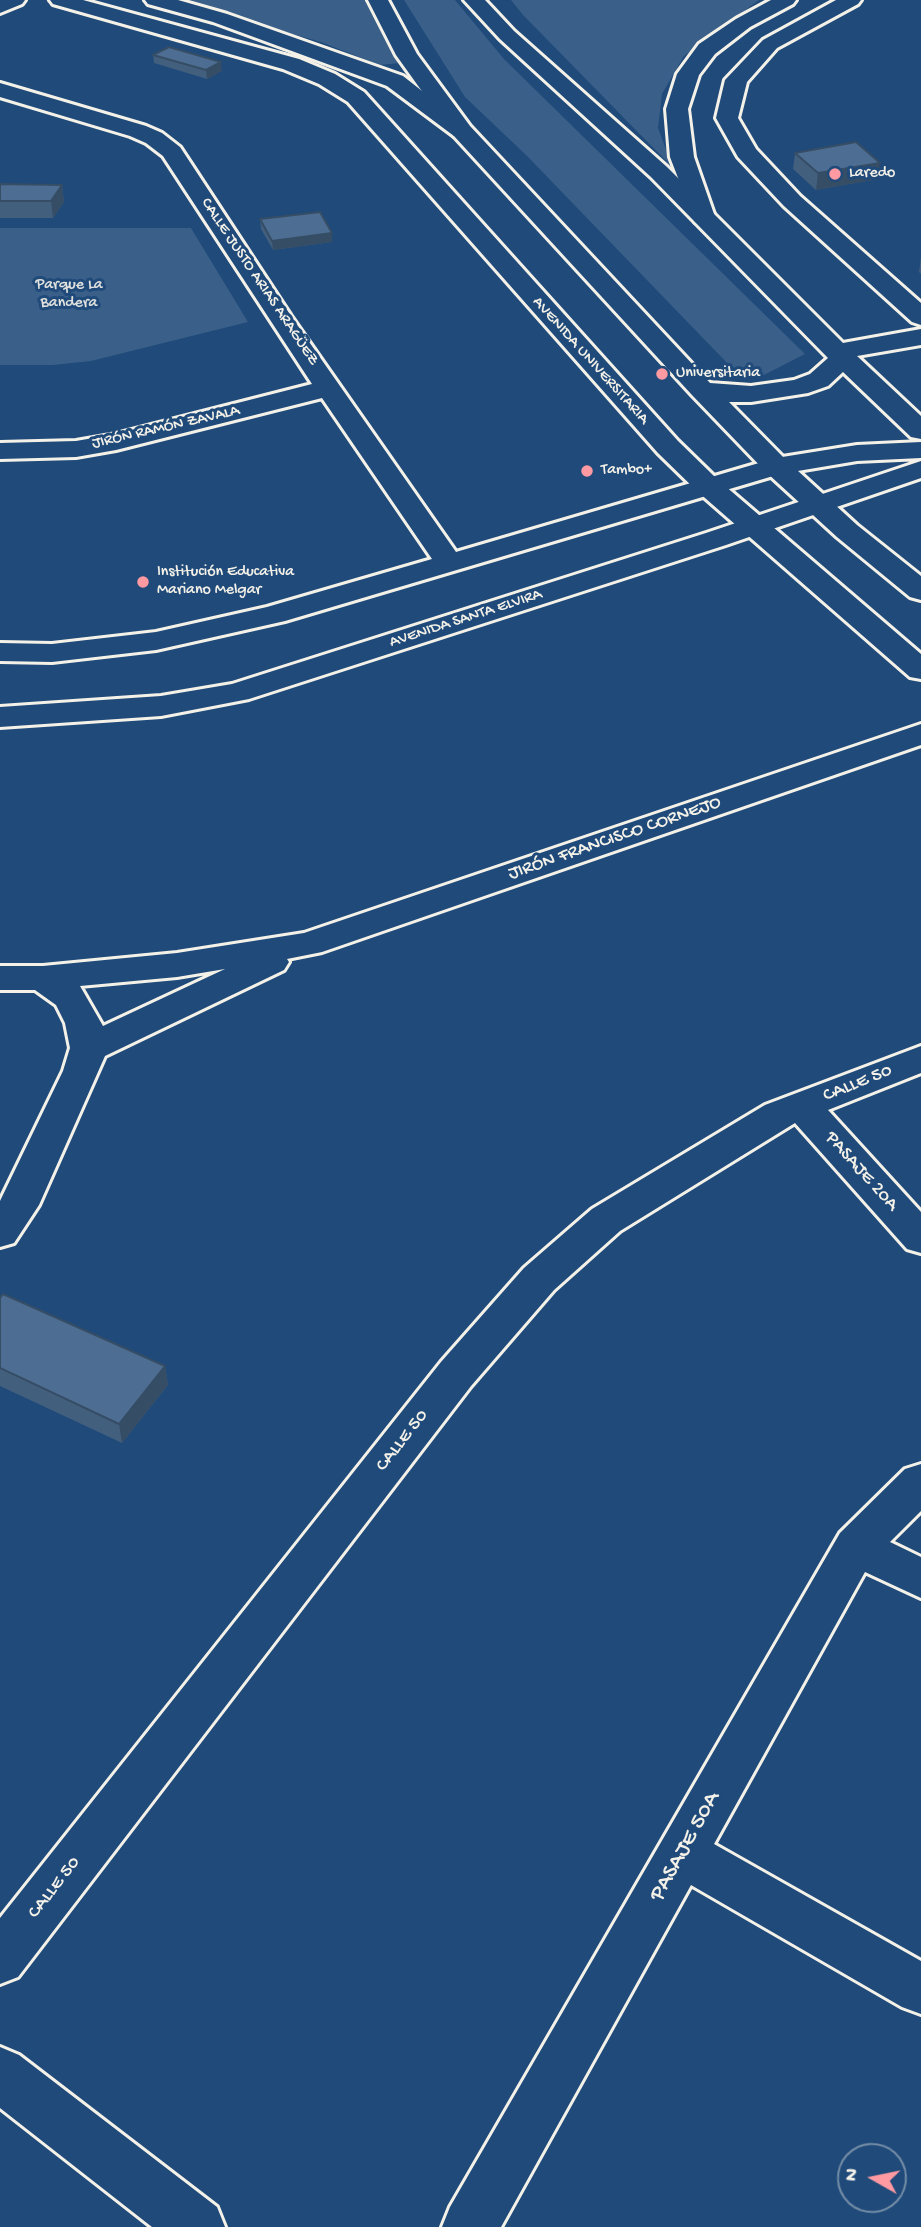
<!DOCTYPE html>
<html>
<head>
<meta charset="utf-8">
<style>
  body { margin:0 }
  #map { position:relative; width:921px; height:2227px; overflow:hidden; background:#1f4a7a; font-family:"Gochi Hand",sans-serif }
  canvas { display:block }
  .north { position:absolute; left:837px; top:2143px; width:70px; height:70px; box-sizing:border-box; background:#1f4a7a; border:2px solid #748da6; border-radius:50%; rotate:279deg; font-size:19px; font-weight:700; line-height:28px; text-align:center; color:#f4f1e8 }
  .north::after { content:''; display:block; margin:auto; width:24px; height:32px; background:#ff9aa2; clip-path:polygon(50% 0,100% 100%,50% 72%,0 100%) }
</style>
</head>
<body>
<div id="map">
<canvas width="921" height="2227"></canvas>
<div class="north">N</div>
</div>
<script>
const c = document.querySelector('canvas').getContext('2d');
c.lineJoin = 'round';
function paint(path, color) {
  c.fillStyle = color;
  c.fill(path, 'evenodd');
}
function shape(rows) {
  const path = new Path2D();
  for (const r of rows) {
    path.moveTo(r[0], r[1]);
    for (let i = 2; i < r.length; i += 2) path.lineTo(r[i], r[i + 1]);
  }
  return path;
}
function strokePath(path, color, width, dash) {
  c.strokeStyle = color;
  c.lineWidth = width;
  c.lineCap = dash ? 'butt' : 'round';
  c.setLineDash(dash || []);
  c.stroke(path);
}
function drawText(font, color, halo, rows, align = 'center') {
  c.font = font + ' "Gochi Hand",sans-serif';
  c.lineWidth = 6;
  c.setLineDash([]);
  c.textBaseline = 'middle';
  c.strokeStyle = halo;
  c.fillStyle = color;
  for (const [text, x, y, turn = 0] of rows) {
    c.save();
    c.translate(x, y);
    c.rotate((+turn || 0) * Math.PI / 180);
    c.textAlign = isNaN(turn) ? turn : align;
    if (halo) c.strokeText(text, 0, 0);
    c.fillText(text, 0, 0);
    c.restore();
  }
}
const green = shape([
  [172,0,367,0,401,63,379,65,321,42],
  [404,0,455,0,504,59,805,354,760,377,730,366,527,156,465,97],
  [511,0,759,0,684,56,662,94,658,128,673,168,523,15],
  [0,228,191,228,248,322,91,361,53,365,0,365]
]);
const minor = shape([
  [0,0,25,0,22,4,0,13,0,0],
  [0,83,146,126,162,133,180,147,291,316,456,552,776,458,857,445,921,442,921,458,857,461,780,474,285,621,156,650,52,662,0,661,0,643,52,644,156,632,267,607,432,559,322,398,116,450,76,457,0,459,0,443,76,441,116,434,312,384,163,156,146,143,130,136,0,97,0,83],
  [921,461,921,478,726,545,249,699,161,716,0,727,0,707,161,696,232,684,706,533,921,461],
  [921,724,921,745,322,952,287,959,289,962,284,970,105,1056,39,1205,14,1243,0,1247,0,1201,63,1071,70,1048,65,1023,56,1005,35,990,0,990,0,966,43,966,177,953,304,933,921,724],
  [225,969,103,1026,80,986,177,977,225,969],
  [921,1046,921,1073,828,1110,921,1212,921,1253,907,1249,795,1123,620,1231,554,1290,471,1386,18,1977,0,1984,0,1918,441,1362,524,1268,592,1209,765,1105,921,1046],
  [921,1464,921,1511,890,1542,921,1557,921,1598,865,1572,714,1844,921,1961,921,2014,902,2007,691,1885,501,2227,442,2227,450,2207,840,1533,905,1469,921,1464],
  [0,2047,19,2055,217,2207,225,2227,152,2227,0,2108,0,2047]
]);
const major = shape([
  [50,0,83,0,299,59,335,74,364,92,678,441,717,479,921,654,921,679,910,677,697,491,658,453,348,102,319,84,283,69,53,4,50,0],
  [368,0,388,0,417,54,470,126,710,383,751,386,794,380,810,374,828,358,651,177,500,39,464,0,485,0,514,31,667,167,843,343,921,329,921,345,857,356,921,416,921,439,911,437,843,372,828,386,808,393,751,402,729,402,786,460,857,525,921,576,921,600,910,597,837,537,766,472,692,395,454,136,396,55,368,0],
  [836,0,861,0,858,4,777,48,747,82,738,118,756,149,800,196,921,303,921,325,912,322,784,206,738,157,716,118,725,80,763,40,836,0]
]);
const highway = shape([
  [145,0,178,0,227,14,403,76,473,131,470,136,454,136,387,86,213,22,148,4,145,0],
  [771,0,796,0,793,4,750,27,715,54,699,75,688,109,694,157,715,217,711,222,703,224,695,222,670,157,666,109,677,74,699,44,736,19,771,0]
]);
const wall = shape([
  [153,55,222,71,207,79,154,63],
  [795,153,878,179,816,190,793,169],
  [0,184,62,185,64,202,53,218,0,218],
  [260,219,332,242,273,250,261,229],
  [921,257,921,274,919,272],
  [0,1298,165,1366,168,1385,122,1443,0,1386]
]);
const shadedWall = shape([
  [221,62,222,71,207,79,206,70],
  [880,163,878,179,816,190,818,173],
  [62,185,64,202,53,218,51,201],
  [332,233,332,242,273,250,272,241],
  [165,1366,168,1385,122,1443,119,1424]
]);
const building = shape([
  [169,47,221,62,206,70,153,55,169,47],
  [856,142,880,163,818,173,795,153,856,142],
  [0,184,62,185,51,201,0,201,0,184],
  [320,212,332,233,272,241,260,219,320,212],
  [3,1294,165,1366,119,1424,0,1368,0,1298,3,1294]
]);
const markers = [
  [835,174,7,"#ff9aa2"],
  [662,374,7,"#ff9aa2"],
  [587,471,7,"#ff9aa2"],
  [143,582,7,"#ff9aa2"]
];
const farPoinames = [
  ["Laredo",849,174],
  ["Universitaria",676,374],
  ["Tambo+",601,471],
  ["Institución Educativa",157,573],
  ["Mariano Melgar",157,591]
];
const farStreetnames = [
  ["CALLE JUSTO ARIAS ARAGÜEZ",259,282,56],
  ["AVENIDA UNIVERSITARIA",590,361,48],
  ["JIRÓN RAMÓN ZAVALA",166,428,-13],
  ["AVENIDA SANTA ELVIRA",466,619,-18]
];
const farParknames = [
  ["Parque La",69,286],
  ["Bandera",69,304]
];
const streetNames = [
  ["JIRÓN FRANCISCO CORNEJO",615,839,-19],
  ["CALLE 50",858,1084,-22],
  ["PASAJE 20A",861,1172,48],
  ["CALLE 50",403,1441,-52],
  ["CALLE 50",55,1888,-52]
];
const nearStreetnames = [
  ["PASAJE 50A",686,1847,-61]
];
paint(green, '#3a5f88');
strokePath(minor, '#f4f1e8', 6);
strokePath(major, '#f4f1e8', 6);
strokePath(highway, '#f4f1e8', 6);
paint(minor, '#1f4a7a');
paint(major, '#1f4a7a');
paint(highway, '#1f4a7a');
paint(wall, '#425f7e');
paint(shadedWall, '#364d66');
paint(building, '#4d6e92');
strokePath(building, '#364d66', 2);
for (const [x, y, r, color] of markers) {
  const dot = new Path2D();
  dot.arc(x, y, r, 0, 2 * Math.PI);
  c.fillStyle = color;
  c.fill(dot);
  strokePath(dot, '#1f4a7a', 2.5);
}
drawText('16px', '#f4f1e8', '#1f4a7a', farPoinames, 'left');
drawText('16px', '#f4f1e8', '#1f4a7a', farStreetnames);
drawText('16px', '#e1e2de', '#1f4a7a', farParknames);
drawText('19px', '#f4f1e8', '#1f4a7a', streetNames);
drawText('23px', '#f4f1e8', '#1f4a7a', nearStreetnames);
</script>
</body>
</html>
